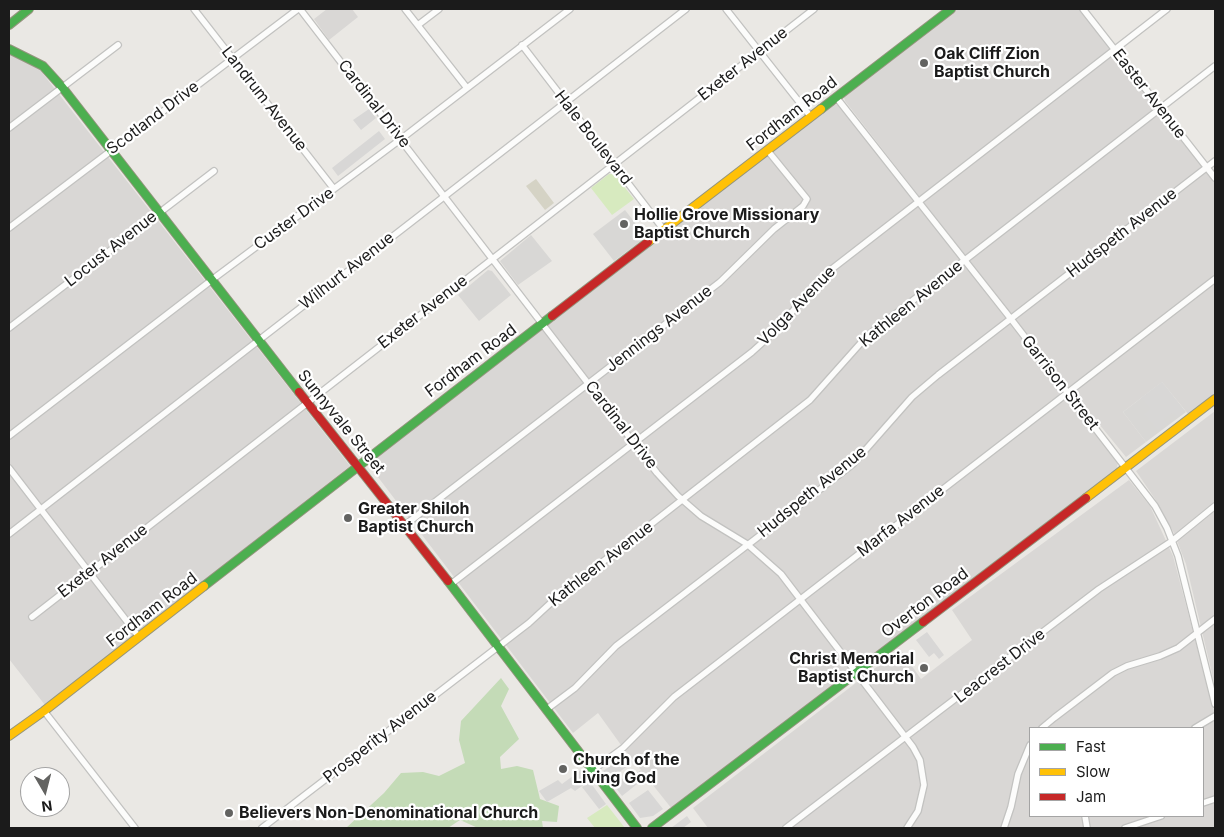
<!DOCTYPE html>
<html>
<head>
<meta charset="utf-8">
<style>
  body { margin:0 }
  #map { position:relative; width:1224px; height:837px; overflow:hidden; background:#eae8e4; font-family:Inter,sans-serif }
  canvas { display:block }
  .frame { position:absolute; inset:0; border:10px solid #1b1b1b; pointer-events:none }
  .legend { position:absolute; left:1029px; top:727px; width:175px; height:90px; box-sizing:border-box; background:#fff; border:1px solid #a4a4a4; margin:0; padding:6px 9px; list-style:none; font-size:15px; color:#1b1b1b }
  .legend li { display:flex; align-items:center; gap:10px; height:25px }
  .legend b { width:25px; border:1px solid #a4a4a4 }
  .north { position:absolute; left:20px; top:767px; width:50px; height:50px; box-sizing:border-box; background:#fff; border:1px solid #a4a4a4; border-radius:50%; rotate:172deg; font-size:14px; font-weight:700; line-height:20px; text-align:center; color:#1b1b1b }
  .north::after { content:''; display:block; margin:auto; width:18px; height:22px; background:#636361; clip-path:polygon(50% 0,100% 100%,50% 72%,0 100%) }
</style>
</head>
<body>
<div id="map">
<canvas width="1224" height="837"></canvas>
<div class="frame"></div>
<ul class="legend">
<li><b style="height:6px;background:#4caf50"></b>Fast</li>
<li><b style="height:6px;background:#ffc107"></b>Slow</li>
<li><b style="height:6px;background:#c62828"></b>Jam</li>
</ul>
<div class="north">N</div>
</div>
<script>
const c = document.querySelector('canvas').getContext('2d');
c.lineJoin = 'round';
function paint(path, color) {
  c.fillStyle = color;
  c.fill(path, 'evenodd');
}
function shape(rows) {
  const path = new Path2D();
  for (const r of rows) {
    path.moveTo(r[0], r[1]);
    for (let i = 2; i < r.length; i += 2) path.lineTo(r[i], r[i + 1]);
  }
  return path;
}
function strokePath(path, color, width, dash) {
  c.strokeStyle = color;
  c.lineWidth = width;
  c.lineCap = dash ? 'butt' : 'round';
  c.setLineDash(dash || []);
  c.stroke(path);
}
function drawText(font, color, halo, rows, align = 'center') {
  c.font = font + ' Inter,sans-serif';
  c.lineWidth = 4.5;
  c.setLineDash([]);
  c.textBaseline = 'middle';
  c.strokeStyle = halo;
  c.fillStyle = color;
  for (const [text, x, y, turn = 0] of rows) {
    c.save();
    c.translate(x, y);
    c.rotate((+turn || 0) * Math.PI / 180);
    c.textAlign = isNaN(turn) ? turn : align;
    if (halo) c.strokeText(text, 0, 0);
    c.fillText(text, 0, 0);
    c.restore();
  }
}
const residential = shape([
  [327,9,352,9,358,17,329,40,314,19],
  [957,9,1080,9,1215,183,1215,393,1188,414,1162,382,1123,412,1146,442,1126,457,1044,357,845,101,844,97],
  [9,54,40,70,350,466,45,705,9,659],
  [834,104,839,105,1118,462,1117,468,672,809,621,745,598,713,573,733,368,464],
  [1215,411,1215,686,1186,564,1174,533,1155,499,1136,471],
  [1129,480,1150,506,1173,556,1215,715,1215,828,708,828,693,808,900,649,921,679,972,640,952,610],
  [1030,728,1203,728,1203,816,1030,816]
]);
const religious = shape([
  [625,210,646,237,614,261,593,234],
  [531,235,552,261,518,285,500,261],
  [488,270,492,271,511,295,479,321,458,295],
  [1162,382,1186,412,1146,442,1123,412]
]);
const construction = shape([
  [536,179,554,203,545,210,526,186]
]);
const grass = shape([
  [609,174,614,174,634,199,612,215,591,188],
  [607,805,625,828,595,828,587,818]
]);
const forest = shape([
  [501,678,509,689,501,706,519,739,500,757,501,769,517,766,533,770,540,799,559,806,557,822,542,821,543,828,478,828,460,820,448,828,346,828,384,793,401,773,423,772,439,776,465,763,459,740,461,721]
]);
const parking = shape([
  [369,109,376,118,361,130,353,120],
  [379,131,385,139,338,176,332,168],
  [1162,382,1185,411,1178,417,1173,413,1164,419,1168,424,1158,431,1144,414,1150,409,1141,398],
  [927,632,944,655,939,659,934,653,929,657,916,640],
  [627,754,633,762,618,773,625,782,641,770,646,777,622,796,603,771],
  [581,770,589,781,575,791,571,788,547,802,539,791,558,780,562,784],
  [590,782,606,804,599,809,582,787],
  [648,790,663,809,653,816,640,818,629,803],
  [687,816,691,822,683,828,671,828]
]);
const street = shape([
  [194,9,334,189],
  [300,9,657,473,678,496,701,516,747,544,781,574,913,747,920,760,924,785,918,811,907,828],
  [405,9,467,88],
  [726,9,811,117],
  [1083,9,1215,178],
  [418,25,439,9],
  [522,45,664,230],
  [836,97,1011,319,1155,506,1167,528,1178,556,1215,704],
  [9,128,118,45],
  [9,228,298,9],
  [9,328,214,171],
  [9,436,217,276,401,139,570,9],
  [9,468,139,637],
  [405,525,720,282,774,229,803,206,807,199,768,151],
  [9,534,686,9],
  [451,584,752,352,773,333,828,272,1167,9],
  [32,617,814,9],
  [547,709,575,688,616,646,853,464,912,397,938,375,1215,161],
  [44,711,135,828],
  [1042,728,1054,718,1113,673,1127,666,1160,656,1178,648,1215,619],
  [1195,728,1215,716],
  [593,770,623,748,674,697,1215,279],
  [1203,803,1215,799],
  [1085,816,1087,828],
  [262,828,529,623,555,599,810,400,867,336,1215,66],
  [786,828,1099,589,1172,541,1215,506],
  [1004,828,1011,807,1018,774,1030,745],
  [1125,828,1161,816]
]);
const fast = shape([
  [9,25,29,9],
  [9,49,43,66,62,87,299,392],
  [821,109,951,9],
  [448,581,637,828],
  [204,586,552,316],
  [652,828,923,622]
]);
const slow = shape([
  [648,242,821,109],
  [1086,498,1215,399],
  [9,736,44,711,204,586]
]);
const jam = shape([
  [552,316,648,242],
  [299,392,448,581],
  [923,622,1086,498]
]);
const markers = [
  [924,63,5,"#636361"],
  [624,224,5,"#636361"],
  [348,518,5,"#636361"],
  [924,668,5,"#636361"],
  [563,769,5,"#636361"],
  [229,813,5,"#636361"]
];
const poiNames = [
  ["Oak Cliff Zion",934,54],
  ["Baptist Church",934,72],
  ["Hollie Grove Missionary",634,215],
  ["Baptist Church",634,233],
  ["Greater Shiloh",358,509],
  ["Baptist Church",358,527],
  ["Christ Memorial",914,659,"right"],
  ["Baptist Church",914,677,"right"],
  ["Church of the",573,760],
  ["Living God",573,778],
  ["Believers Non-Denominational Church",239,813]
];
const streetNames = [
  ["Exeter Avenue",743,64,-38],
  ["Easter Avenue",1149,94,52],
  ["Landrum Avenue",264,99,52],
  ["Cardinal Drive",374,104,52],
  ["Fordham Road",792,114,-38],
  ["Scotland Drive",153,118,-37],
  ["Hale Boulevard",593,138,52],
  ["Custer Drive",294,219,-36],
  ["Hudspeth Avenue",1122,233,-38],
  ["Locust Avenue",111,249,-38],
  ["Wilhurt Avenue",347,271,-38],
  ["Kathleen Avenue",911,304,-39],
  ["Volga Avenue",797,306,-46],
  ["Exeter Avenue",423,312,-38],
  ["Jennings Avenue",659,329,-38],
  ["Fordham Road",471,361,-37],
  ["Garrison Street",1060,383,52],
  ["Sunnyvale Street",341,422,51],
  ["Cardinal Drive",621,425,52],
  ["Hudspeth Avenue",812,492,-39],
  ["Marfa Avenue",901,521,-38],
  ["Exeter Avenue",103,561,-38],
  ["Kathleen Avenue",601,564,-38],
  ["Overton Road",925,603,-37],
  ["Fordham Road",152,610,-38],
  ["Leacrest Drive",1000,666,-38],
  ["Prosperity Avenue",380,737,-38]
];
paint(residential, '#d9d7d5');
paint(religious, '#d8d7d5');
paint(construction, '#d5d3c5');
paint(grass, '#d7eabf');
paint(forest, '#c4dbb7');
paint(parking, '#d8d7d6');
strokePath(street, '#c2c2c0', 8);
strokePath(fast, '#93947c', 10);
strokePath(slow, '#93947c', 10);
strokePath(jam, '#93947c', 10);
strokePath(street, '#fcfcfb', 5.5);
strokePath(fast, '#4caf50', 8);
strokePath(slow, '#ffc107', 8);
strokePath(jam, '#c62828', 8);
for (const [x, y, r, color] of markers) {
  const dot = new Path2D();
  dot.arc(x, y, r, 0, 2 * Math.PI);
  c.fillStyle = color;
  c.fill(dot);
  strokePath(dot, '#fff', 2);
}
drawText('bold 16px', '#1b1b1b', '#fff', poiNames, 'left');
drawText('16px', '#1b1b1b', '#fff', streetNames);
</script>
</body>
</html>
